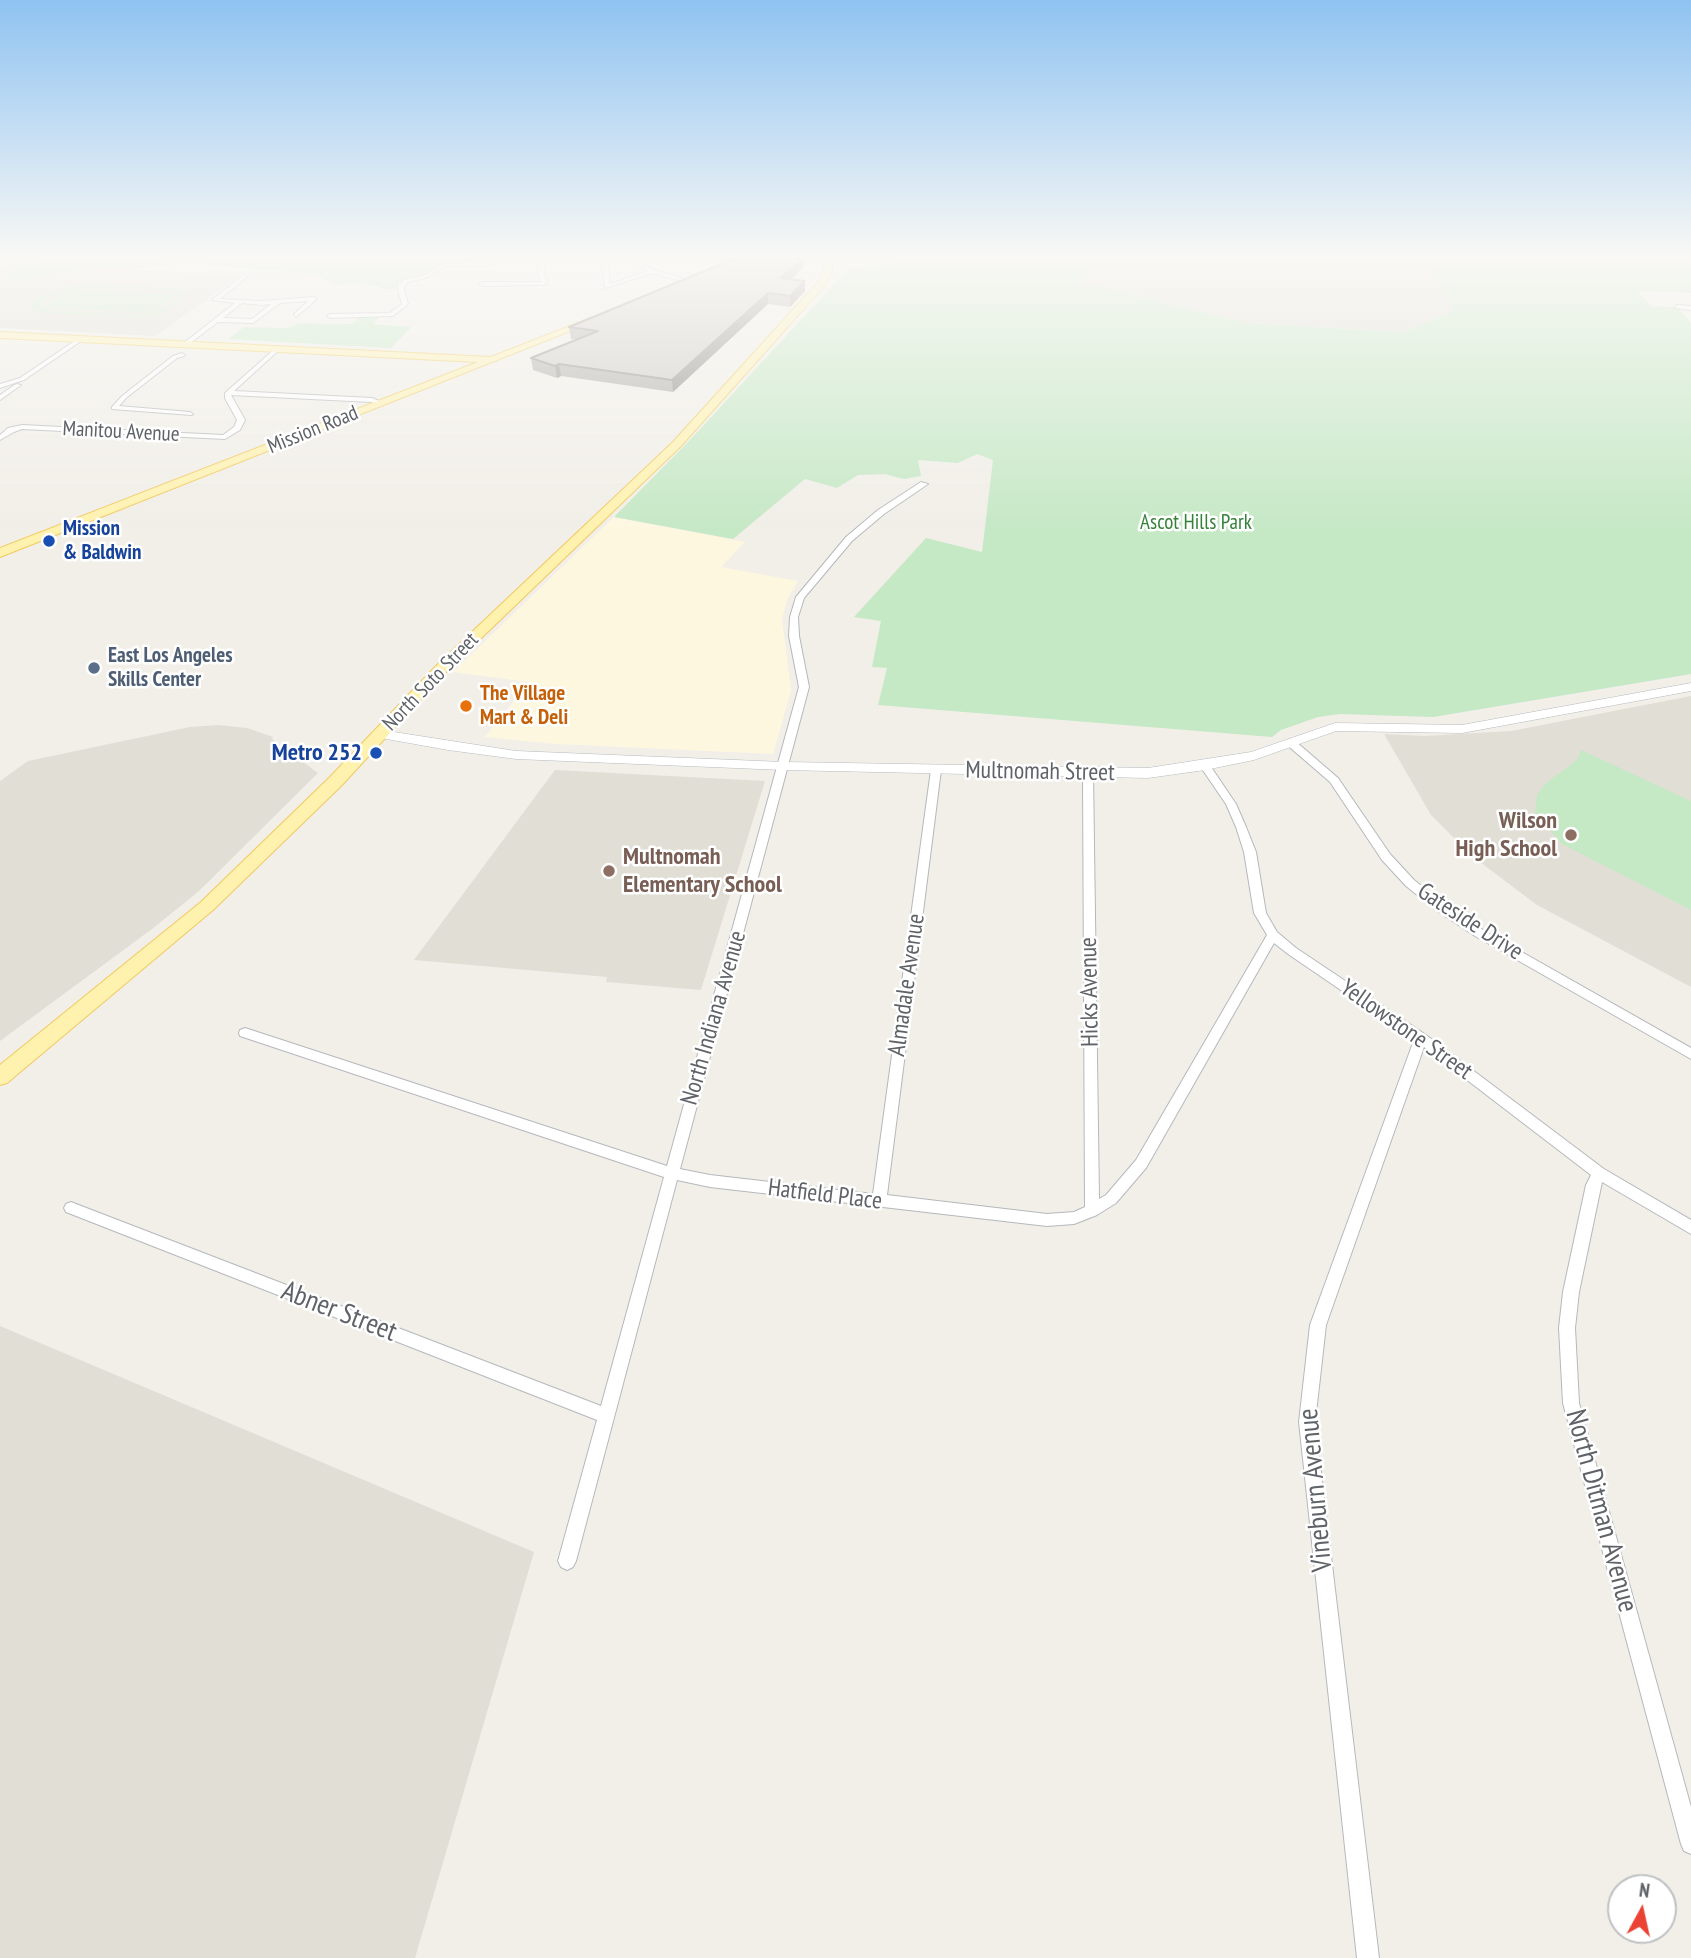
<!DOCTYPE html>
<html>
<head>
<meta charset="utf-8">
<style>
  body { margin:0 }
  #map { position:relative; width:1691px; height:1958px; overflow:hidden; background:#f1efe8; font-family:"PT Sans Narrow",sans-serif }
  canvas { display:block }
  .north { position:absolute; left:1607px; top:1874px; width:70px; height:70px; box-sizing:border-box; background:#fff; border:2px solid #bfc1c3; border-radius:50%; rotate:8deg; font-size:19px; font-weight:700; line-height:28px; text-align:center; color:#5f6368 }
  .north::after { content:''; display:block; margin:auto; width:24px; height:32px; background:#ea4335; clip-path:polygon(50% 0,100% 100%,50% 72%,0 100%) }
</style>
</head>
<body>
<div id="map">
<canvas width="1691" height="1958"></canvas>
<div class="north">N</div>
</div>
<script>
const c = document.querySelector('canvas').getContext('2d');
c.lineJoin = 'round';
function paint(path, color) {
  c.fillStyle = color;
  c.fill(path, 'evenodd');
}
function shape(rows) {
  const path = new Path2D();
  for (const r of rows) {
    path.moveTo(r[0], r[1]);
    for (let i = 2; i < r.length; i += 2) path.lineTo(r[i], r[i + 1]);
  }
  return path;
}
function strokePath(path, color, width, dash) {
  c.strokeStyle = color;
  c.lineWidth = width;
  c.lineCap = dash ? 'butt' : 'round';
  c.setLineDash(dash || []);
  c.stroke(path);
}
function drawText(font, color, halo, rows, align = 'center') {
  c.font = font + ' "PT Sans Narrow",sans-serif';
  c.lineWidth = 5;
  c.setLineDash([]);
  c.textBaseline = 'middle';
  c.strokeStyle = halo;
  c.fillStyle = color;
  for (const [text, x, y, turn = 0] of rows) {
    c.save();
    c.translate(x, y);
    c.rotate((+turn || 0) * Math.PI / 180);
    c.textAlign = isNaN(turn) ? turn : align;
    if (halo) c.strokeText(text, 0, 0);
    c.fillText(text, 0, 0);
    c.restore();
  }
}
const commercial = shape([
  [614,517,745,542,721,567,798,581,787,600,782,619,791,691,773,754,556,744,485,737,529,682,453,672]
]);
const industrial = shape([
  [1099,258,1449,258,1432,270,1454,311,1403,332,1247,323,1102,287,1076,286]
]);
const education = shape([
  [0,258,7,258,1,263,241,275,155,336,0,328],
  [1691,696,1691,987,1537,905,1472,856,1431,815,1384,734,1425,736,1511,731],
  [218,725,247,728,273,737,272,739,318,773,199,891,152,929,0,1041,0,781,28,761,190,727],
  [555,770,765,781,701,990,606,982,607,977,414,960],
  [0,1326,534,1552,415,1958,0,1958]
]);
const green = shape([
  [78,258,493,258,440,265,422,275,399,282,396,289,385,289,362,282,337,285,313,274,206,265,204,263,168,263,137,269,93,267,26,279,2,279,20,267,43,260],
  [900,258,1099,258,1077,286,1102,287,1247,323,1403,332,1454,311,1432,270,1449,258,1691,258,1691,293,1638,291,1651,306,1677,307,1691,323,1691,674,1433,717,1340,714,1318,717,1281,730,1272,737,878,705,887,668,872,667,881,621,854,617,926,538,982,552,993,460,977,454,958,463,918,460,921,476,904,479,885,474,858,475,837,488,805,479,733,539,614,517,688,442,848,269,897,262],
  [82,284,173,288,188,294,167,311,140,317,42,313,31,309,32,303,49,292],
  [92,287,167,290,174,292,178,293,180,296,170,306,153,312,177,294,72,289],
  [70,289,43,307,150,313,130,315,51,311,42,308,44,301],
  [379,317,373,324,411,327,391,348,228,339,244,327,288,328,299,323,352,324,359,318],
  [1581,750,1691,801,1691,910,1562,844,1535,813,1537,795,1545,784,1577,760]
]);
const street = shape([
  [494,258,501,258,491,265,445,267,429,277,408,282,405,285,404,290,408,304,393,316,330,318,327,316,330,314,390,313,402,304,398,290,399,284,404,280,425,275,444,263,490,261,494,258],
  [540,258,546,258,544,274,548,281,545,285,482,286,479,284,482,282,541,282,538,274,540,258],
  [601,258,607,258,610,284,648,271,624,258,631,258,655,270,691,281,688,283,653,273,605,288,601,258],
  [840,258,850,258,829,265,826,263,840,258],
  [245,274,247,277,220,299,262,301,314,297,317,299,296,317,294,314,308,301,280,303,253,323,218,322,189,344,185,344,185,342,235,303,212,300,245,274],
  [242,303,262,305,271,304,252,319,223,318,242,303],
  [1677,305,1691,306,1691,310,1675,308,1677,305],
  [79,338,84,339,24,380,0,388,0,384,20,378,79,338],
  [278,346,280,347,280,349,234,391,372,398,384,403,381,405,371,402,231,395,245,420,240,430,225,439,22,429,14,432,0,440,0,435,8,428,22,425,223,435,234,427,237,420,225,398,225,393,278,346],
  [182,353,185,355,184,356,177,358,126,398,119,406,190,412,193,414,192,415,112,409,112,407,122,396,173,356,182,353],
  [16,384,21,385,0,400,0,395,16,384],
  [921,482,928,484,884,514,852,541,804,598,798,617,799,636,809,687,680,1169,710,1175,873,1194,931,770,936,767,941,770,887,1195,1047,1214,1074,1212,1085,1207,1083,773,1088,770,1093,773,1099,1199,1106,1195,1136,1160,1267,935,1254,913,1244,852,1236,827,1226,804,1200,766,1201,764,1209,764,1236,804,1246,827,1256,852,1266,913,1277,932,1296,948,1426,1035,1604,1169,1691,1220,1691,1234,1602,1182,1579,1292,1575,1328,1579,1403,1691,1807,1691,1854,1684,1851,1681,1844,1563,1403,1559,1328,1563,1292,1586,1185,1591,1175,1424,1047,1326,1325,1315,1422,1379,1958,1357,1958,1299,1422,1310,1325,1414,1040,1288,954,1274,943,1146,1168,1116,1203,1097,1215,1074,1224,1047,1226,710,1187,677,1180,576,1561,573,1567,567,1570,561,1567,558,1561,597,1420,66,1212,64,1208,66,1204,71,1202,76,1204,601,1406,664,1177,240,1036,239,1033,240,1030,245,1028,667,1166,799,687,789,636,790,617,796,597,846,537,878,510,921,482],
  [1290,739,1294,740,1338,778,1390,854,1414,880,1444,904,1483,930,1691,1048,1691,1059,1475,936,1436,910,1406,886,1382,860,1330,782,1286,744,1285,742,1290,739]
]);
const secondary = shape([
  [11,258,21,258,0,270,0,265,11,258],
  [1691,683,1691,691,1462,733,1336,731,1254,760,1205,770,1148,778,784,770,516,759,448,750,381,738,374,734,381,730,516,751,784,762,1148,768,1251,752,1335,723,1462,725,1691,683]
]);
const primary = shape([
  [824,258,832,258,832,271,826,284,681,446,447,671,342,785,213,910,7,1083,0,1085,0,1065,201,902,330,777,437,665,673,442,819,281,824,271,824,258],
  [590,318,598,320,0,557,0,548,478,362,0,338,0,332,491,357,590,318]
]);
const wall = shape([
  [803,267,792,279,805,281,805,291,790,307,768,304,673,392,561,376,557,378,533,370,531,358,577,339,571,339,569,327]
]);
const shadedWall = shape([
  [802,258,803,258,803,267,782,289,781,278],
  [805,281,805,291,790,307,790,296],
  [768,293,768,304,673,392,672,380],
  [559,364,561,376,557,378,555,366]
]);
const building = shape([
  [736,258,802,258,781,278,805,281,790,296,768,293,672,380,559,364,555,366,531,358,598,331,569,327,736,258]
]);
const markers = [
  [49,541,7,"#1a4fb4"],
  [94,668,7,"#5c6f8a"],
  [466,706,7,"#e8710a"],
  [376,753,7,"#1a4fb4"],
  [1571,835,7,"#8d6e63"],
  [609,871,7,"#8d6e63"]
];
const farStreetnames = [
  ["Mission Road",313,430,-22],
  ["Manitou Avenue",121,432,3],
  ["North Soto Street",431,682,-46]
];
const farParknames = [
  ["Ascot Hills Park",1196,523]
];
const farTransitnames = [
  ["Mission",63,529],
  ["& Baldwin",63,553]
];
const farServicenames = [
  ["East Los Angeles",108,656],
  ["Skills Center",108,680]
];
const farFoodnames = [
  ["The Village",480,694],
  ["Mart & Deli",480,718]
];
const transitNames = [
  ["Metro 252",362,753]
];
const streetNames = [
  ["Multnomah Street",1040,772,1],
  ["Gateside Drive",1470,922,33],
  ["Almadale Avenue",907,985,-82],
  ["Hicks Avenue",1090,992,-91],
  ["North Indiana Avenue",714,1018,-74],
  ["Yellowstone Street",1406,1030,35],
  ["Hatfield Place",825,1195,7]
];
const educationNames = [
  ["Wilson",1557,821],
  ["High School",1557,849],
  ["Multnomah",623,857,"left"],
  ["Elementary School",623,885,"left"]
];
const nearStreetnames = [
  ["Abner Street",339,1312,21],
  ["Vineburn Avenue",1316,1490,-95],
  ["North Ditman Avenue",1601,1511,75]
];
paint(commercial, '#fef7e0');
paint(industrial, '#e0deda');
paint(education, '#e1ded6');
paint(green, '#c5e8c5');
strokePath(street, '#b5b8bc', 2);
strokePath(secondary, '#b6babf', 1);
strokePath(primary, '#f2c960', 2);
paint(street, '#fff');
paint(secondary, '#fff');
paint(primary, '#fff2af');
paint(wall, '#afaea9');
paint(shadedWall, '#8f8d8a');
paint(building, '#cccac5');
strokePath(building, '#8f8d8a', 2);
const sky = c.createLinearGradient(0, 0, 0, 533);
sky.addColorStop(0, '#8fc3f1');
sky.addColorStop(0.48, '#f9f8f5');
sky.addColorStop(1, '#f9f8f500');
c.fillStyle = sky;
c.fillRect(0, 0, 1691, 533);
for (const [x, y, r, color] of markers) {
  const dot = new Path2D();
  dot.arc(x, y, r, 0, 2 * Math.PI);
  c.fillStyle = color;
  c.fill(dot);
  strokePath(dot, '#fff', 2.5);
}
drawText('21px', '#5f6368', '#fff', farStreetnames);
drawText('21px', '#348238', '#fff', farParknames);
drawText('bold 21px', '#164399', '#fff', farTransitnames, 'left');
drawText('bold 21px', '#4e5e75', '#fff', farServicenames, 'left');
drawText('bold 21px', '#c56008', '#fff', farFoodnames, 'left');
drawText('bold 24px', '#164399', '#fff', transitNames, 'right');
drawText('24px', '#5f6368', '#fff', streetNames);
drawText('bold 24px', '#785e54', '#fff', educationNames, 'right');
drawText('28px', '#5f6368', '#fff', nearStreetnames);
</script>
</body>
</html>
